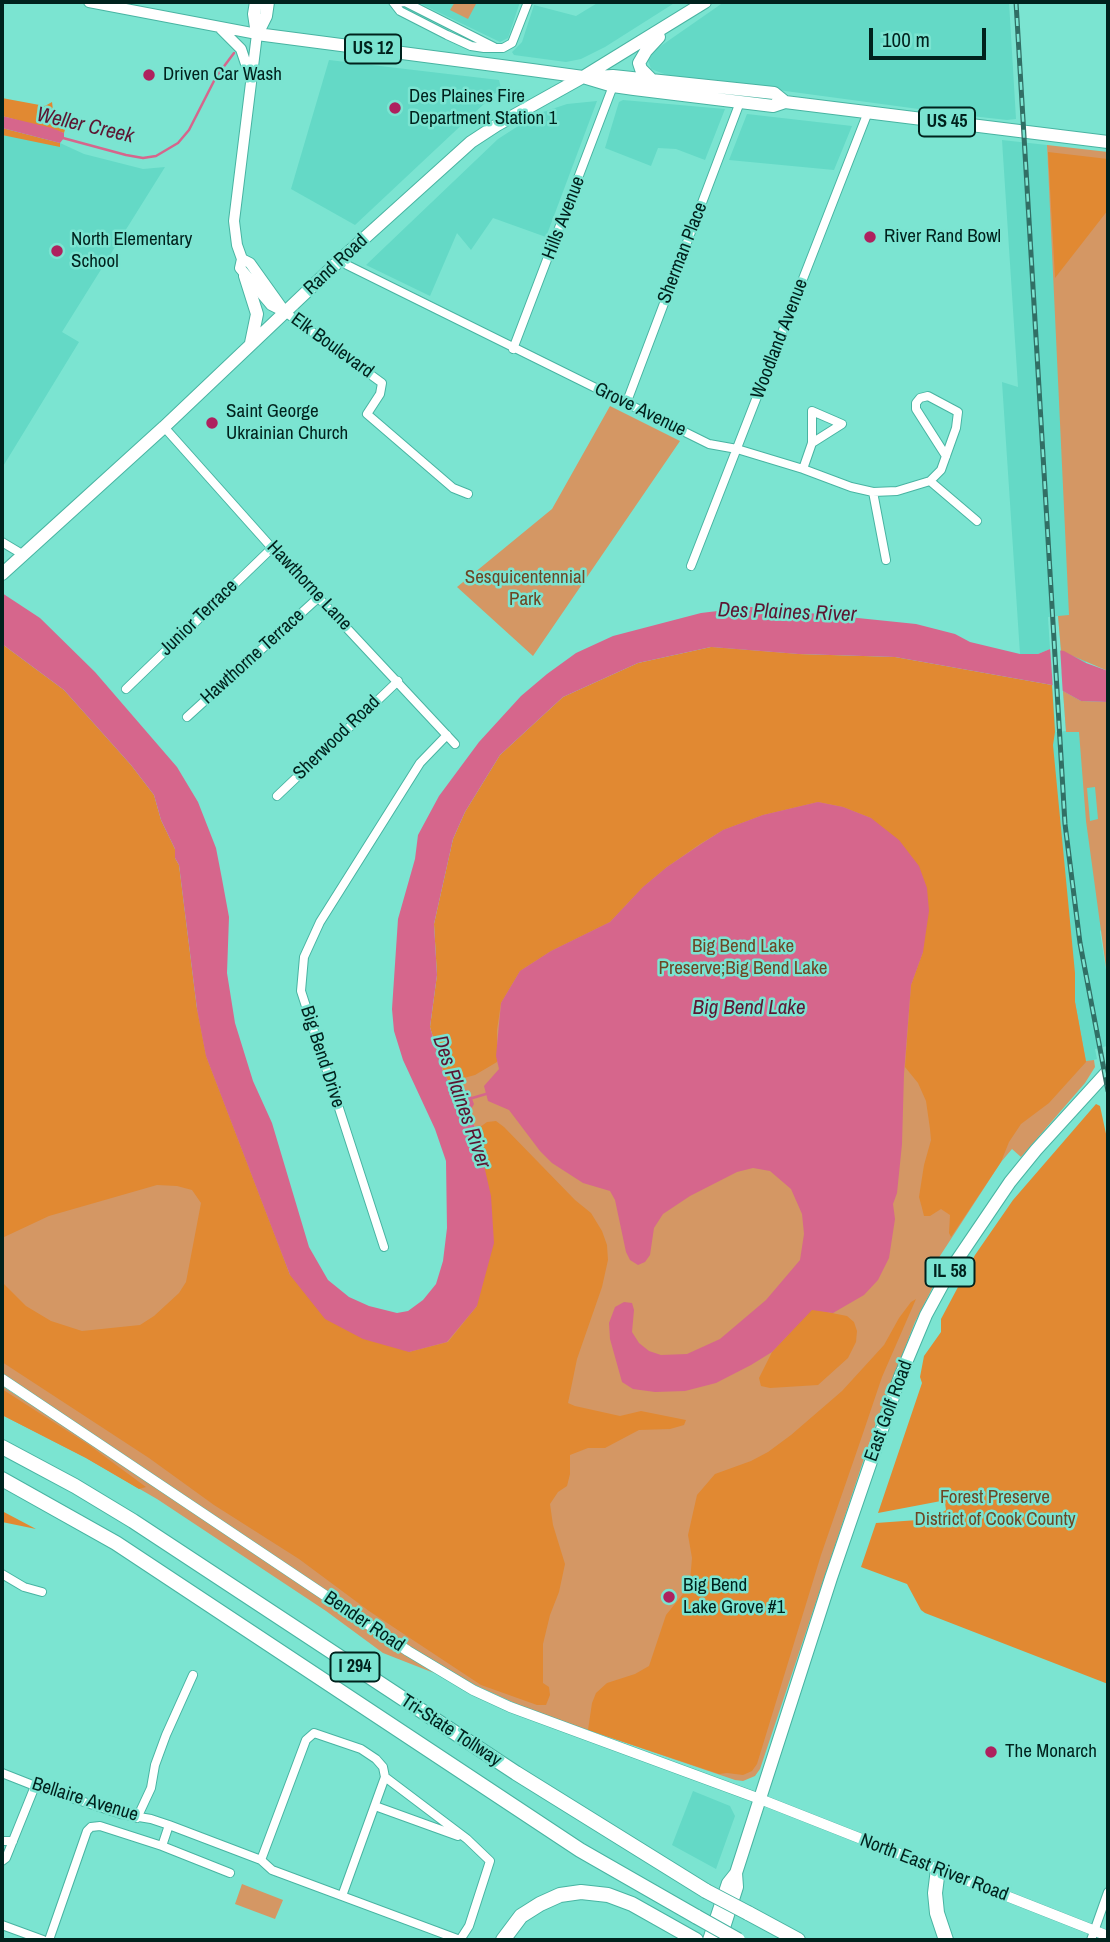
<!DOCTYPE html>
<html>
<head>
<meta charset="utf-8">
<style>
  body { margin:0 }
  #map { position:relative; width:1110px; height:1942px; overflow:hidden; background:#7be4d1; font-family:"Archivo Narrow",sans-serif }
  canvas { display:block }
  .frame { position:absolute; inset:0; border:4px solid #00221d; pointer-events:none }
  .scale { position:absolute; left:869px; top:28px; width:117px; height:32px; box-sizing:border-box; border:4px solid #00221d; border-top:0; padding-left:9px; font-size:21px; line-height:24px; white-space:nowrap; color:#00221d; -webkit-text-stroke:5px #7be4d1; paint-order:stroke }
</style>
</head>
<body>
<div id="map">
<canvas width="1110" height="1942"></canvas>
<div class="frame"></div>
<div class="scale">100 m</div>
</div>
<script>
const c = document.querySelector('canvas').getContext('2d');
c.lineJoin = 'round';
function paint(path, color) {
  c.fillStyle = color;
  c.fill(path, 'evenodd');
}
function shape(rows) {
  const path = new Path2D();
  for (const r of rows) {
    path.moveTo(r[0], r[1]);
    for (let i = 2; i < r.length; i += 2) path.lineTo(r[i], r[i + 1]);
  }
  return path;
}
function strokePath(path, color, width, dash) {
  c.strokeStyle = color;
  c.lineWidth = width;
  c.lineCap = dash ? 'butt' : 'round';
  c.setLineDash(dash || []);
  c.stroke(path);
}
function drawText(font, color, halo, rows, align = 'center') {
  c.font = font + ' "Archivo Narrow",sans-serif';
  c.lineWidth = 5;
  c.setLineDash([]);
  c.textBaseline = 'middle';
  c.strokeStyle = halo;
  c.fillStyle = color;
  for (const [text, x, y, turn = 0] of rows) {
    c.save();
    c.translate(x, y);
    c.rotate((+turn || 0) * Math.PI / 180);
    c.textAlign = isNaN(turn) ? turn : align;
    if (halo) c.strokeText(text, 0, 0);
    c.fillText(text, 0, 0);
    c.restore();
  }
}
const built = shape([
  [417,2,520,2,508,38,500,42],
  [599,2,676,2,605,47,581,59,566,62,514,55,512,52,522,42,534,5,576,16],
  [724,2,1009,2,1016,119,1007,120,963,115,667,75,651,69,648,60,655,50],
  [329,60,499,80,501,88,355,225,291,189],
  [623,100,725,109,705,160,676,149,658,148,651,166,605,148,619,102],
  [597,101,546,237,493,218,471,250,457,233,430,296,366,265,498,139,537,114,567,104],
  [747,114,852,126,834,170,729,160],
  [2,128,60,143,84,154,143,169,165,167,62,332,79,342,2,468],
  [1002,140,1047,145,1061,403,1086,663,1061,651,1058,616,1048,617,1050,649,1038,654,1020,654,1002,382,1018,387],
  [1052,685,1056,732,1066,731,1063,691,1081,701,1108,702,1108,912,1100,932,1108,982,1108,1038,1106,1040,1107,1046,1095,1049,1097,1059,1086,1062,1039,885],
  [693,1791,730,1806,735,1816,716,1869,672,1845]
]);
const green = shape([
  [455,2,477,2,468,19,450,10],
  [1047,145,1108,152,1108,671,1061,651,1058,616,1069,615],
  [610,406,680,441,533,656,457,587,552,509],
  [2,644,197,1009,290,1275,447,1342,476,1130,469,1113,469,1091,451,1087,443,1071,711,647,798,654,1075,1002,1086,1061,1094,1060,1095,1067,1085,1083,1021,1157,1012,1149,1001,1162,938,1259,938,1277,915,1322,877,1420,760,1769,755,1776,743,1781,735,1780,532,1711,475,1685,432,1661,2,1373],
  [1063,691,1081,701,1108,702,1108,982,1086,821,1079,732,1066,732],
  [1095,787,1098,819,1090,821,1087,788],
  [2,1386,94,1445,434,1673,383,1653,326,1611,157,1499,86,1458,2,1415],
  [242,1884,283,1900,275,1919,235,1904]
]);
const forest = shape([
  [2,98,45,106,52,102,53,110,66,126,64,133,2,116],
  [2,128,60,143,60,147,2,135],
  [1048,152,1108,159,1108,210,1055,278],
  [2,644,64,690,131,765,154,795,161,820,175,849,175,858,179,865,197,1009,206,1056,290,1275,409,1352,448,1342,477,1306,481,1158,476,1130,487,1122,496,1121,504,1127,575,1200,591,1213,602,1231,607,1245,608,1260,602,1287,577,1359,568,1403,575,1406,620,1416,641,1411,686,1420,684,1425,670,1429,639,1430,605,1448,588,1448,570,1455,570,1474,567,1486,558,1492,550,1504,553,1525,565,1564,559,1592,550,1615,543,1644,543,1683,549,1687,550,1695,546,1705,537,1705,481,1685,369,1611,299,1559,214,1505,149,1458,2,1362,2,1282,26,1306,51,1321,82,1331,140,1325,154,1316,179,1293,186,1282,201,1203,192,1190,177,1186,157,1185,49,1216,2,1238],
  [711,647,798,654,895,657,1052,685,1055,732,1053,745,1075,973,1075,1002,1086,1062,1049,1103,1021,1124,1009,1142,1001,1162,951,1237,949,1233,950,1215,941,1209,930,1216,924,1216,922,1208,919,1197,924,1165,931,1140,930,1129,926,1101,918,1083,905,1067,911,985,923,952,871,818,843,807,818,802,763,815,723,830,700,844,667,867,643,887,610,922,551,951,520,971,501,1003,497,1030,497,1062,475,1075,449,1082,443,1071,430,1027,437,975,434,924,453,839,465,812,500,755,563,697,638,663],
  [1096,1104,1100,1106,1108,1143,1108,1684,925,1613,921,1610,907,1584,861,1567,876,1523,932,1519,946,1510,945,1503,941,1501,878,1513,922,1383,920,1377,924,1356,941,1332,941,1319,975,1255,1013,1200],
  [916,1299,882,1377,860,1442,821,1555,757,1764,752,1771,743,1775,727,1773,719,1774,588,1730,592,1703,596,1693,607,1683,635,1674,649,1666,666,1615,683,1594,690,1581,692,1558,688,1535,697,1495,715,1474,751,1461,768,1452,791,1435,842,1391,884,1345,899,1318,911,1302],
  [812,1309,847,1316,854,1322,857,1331,856,1342,848,1358,818,1385,770,1388,761,1386,759,1378,772,1352],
  [2,1389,89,1445,146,1487,139,1489,86,1458,2,1415],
  [2,1511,36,1529,2,1522]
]);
const water = shape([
  [2,116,52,128,64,133,64,138,60,143,2,128],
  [2,593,40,618,95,672,177,767,198,802,216,848,222,879,229,917,227,973,235,1023,253,1081,272,1123,309,1247,328,1280,349,1297,369,1306,397,1313,408,1311,423,1300,436,1284,443,1261,447,1228,446,1161,435,1129,403,1060,394,1031,392,1009,398,919,415,859,418,835,439,796,479,742,521,696,547,674,576,653,613,636,701,613,751,607,916,624,955,634,970,642,1020,654,1038,654,1050,649,1064,651,1086,663,1108,671,1108,702,1081,701,1052,685,895,657,798,654,711,647,638,663,563,697,500,755,465,812,453,839,434,924,437,975,430,1027,443,1071,451,1086,469,1091,474,1104,469,1113,476,1130,491,1196,494,1243,477,1306,447,1342,409,1352,363,1339,325,1319,290,1275,206,1056,197,1009,179,865,175,858,175,849,161,820,154,795,131,765,64,690,2,644],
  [818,802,843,807,871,818,899,840,919,866,927,888,929,911,923,952,911,985,904,1074,902,1144,897,1193,893,1204,895,1219,889,1258,878,1280,864,1295,833,1313,812,1310,772,1352,751,1365,716,1383,685,1391,655,1392,633,1389,622,1382,610,1339,609,1323,615,1307,624,1302,632,1303,634,1310,632,1332,639,1343,649,1351,661,1355,687,1354,720,1339,766,1300,800,1260,804,1234,802,1214,791,1189,770,1171,753,1168,737,1172,690,1196,663,1214,654,1228,650,1255,645,1262,638,1265,630,1260,626,1252,615,1200,610,1191,583,1183,552,1163,540,1151,509,1110,488,1101,484,1086,499,1069,496,1056,501,1003,520,971,551,951,610,922,643,887,667,867,701,844,723,830,763,815]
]);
const pier = shape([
  [1050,646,1060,647,1063,696,1053,690]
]);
const stream = shape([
  [63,138,126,155,143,158,156,156,178,143,189,130,216,77,234,53],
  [469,1099,486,1094]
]);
const minor = shape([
  [393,2,400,11,447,35,471,46,484,48,503,48,512,43,528,2],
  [395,3,405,2,494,47],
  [339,261,709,444,737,449,803,469,851,487,873,492,897,491,930,481,941,470,956,428,958,412,928,396,920,398,916,403,916,409,946,456],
  [285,312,382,383,380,394,367,414,453,488,468,494],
  [513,349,613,86],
  [626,404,740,102],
  [164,427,272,548,455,744],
  [803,469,812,443,812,411,842,424,812,443],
  [930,481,977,521],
  [873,492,886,560],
  [2,542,22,554],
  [691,566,868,112],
  [126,689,272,548],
  [187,717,319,597],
  [277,796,398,681],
  [384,1247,301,991,304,957,320,922,420,763,447,735],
  [2,1574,24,1587,42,1592],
  [2,1773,35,1786,121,1814,151,1819,169,1825,261,1860,272,1870,460,1940,469,1926,490,1861,467,1839,385,1777,383,1767,376,1759,361,1749,314,1733,306,1740,261,1860],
  [375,1806,458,1836],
  [137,1818,151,1788,155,1765,166,1735,193,1675],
  [2,1841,13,1841],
  [162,1846,230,1873],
  [2,1861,6,1858,35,1786],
  [342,1896,385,1777],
  [2,1925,43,1940],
  [49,1940,87,1831,91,1827,100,1826,162,1846,169,1825],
  [1091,1940,1108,1892]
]);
const tertiary = shape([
  [2,1379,408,1651,473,1690,510,1707,760,1799,1108,1936]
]);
const secondary = shape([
  [89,2,257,34,234,221,237,245,242,259,240,268,271,305,285,312],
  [221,29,241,49,250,76],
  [242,259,250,263,285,312]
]);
const primary = shape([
  [256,2,254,14,257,34],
  [257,34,532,70,583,77,613,86,634,89,773,106,785,102,1108,142],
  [257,34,266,16,268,2],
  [594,77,613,76,774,93,785,102],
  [652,80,641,69,639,63,646,51,659,37],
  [245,276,257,314,251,343],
  [2,574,164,427,339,261,471,142,497,125,583,77,705,2],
  [709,1940,728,1883,736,1873,831,1578,900,1377,926,1315,951,1269,1010,1182,1036,1150,1108,1071],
  [720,1940,737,1887,736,1873]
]);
const motorway = shape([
  [2,1447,75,1486,133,1521,516,1773,706,1891],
  [2,1479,116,1543,580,1850,697,1917],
  [938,1869,935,1893,937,1913,946,1940],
  [748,1913,798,1940],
  [503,1940,521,1916,540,1904,560,1895,581,1892,608,1895,632,1904,696,1940]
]);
const rail = shape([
  [1016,2,1065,824,1080,943,1108,1091]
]);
const motorwayBridge = shape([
  [706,1891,748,1913],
  [697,1917,738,1940]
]);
const markers = [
  [149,75,7,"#ae215e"],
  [395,108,7,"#ae215e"],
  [870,237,7,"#ae215e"],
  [57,251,7,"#ae215e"],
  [212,423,7,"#ae215e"],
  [669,1597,7,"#ae215e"],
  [991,1752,7,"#ae215e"]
];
const shields = [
  [373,49,56],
  [947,122,56],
  [950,1272,49],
  [355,1667,49]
];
const shieldNames = [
  ["US 12",373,49],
  ["US 45",947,122],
  ["IL 58",950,1272],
  ["I 294",355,1667]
];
const poiNames = [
  ["Driven Car Wash",163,75],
  ["Des Plaines Fire",409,97],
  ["Department Station 1",409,119],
  ["River Rand Bowl",884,237],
  ["North Elementary",71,240],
  ["School",71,262],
  ["Saint George",226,412],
  ["Ukrainian Church",226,434],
  ["Big Bend",683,1586],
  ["Lake Grove #1",683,1608],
  ["The Monarch",1005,1752]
];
const streetNames = [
  ["Hills Avenue",564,218,-69],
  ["Sherman Place",683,253,-69],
  ["Rand Road",336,265,-43],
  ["Woodland Avenue",780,339,-69],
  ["Elk Boulevard",332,346,36],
  ["Grove Avenue",640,410,26],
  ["Hawthorne Lane",309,586,47],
  ["Junior Terrace",199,618,-44],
  ["Hawthorne Terrace",253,657,-42],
  ["Sherwood Road",337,738,-44],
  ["Big Bend Drive",322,1057,72],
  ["East Golf Road",889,1411,-70],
  ["Bender Road",364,1622,34],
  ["Tri-State Tollway",451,1731,33],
  ["Bellaire Avenue",85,1800,17],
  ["North East River Road",934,1868,21]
];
const parkNames = [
  ["Sesquicentennial",525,578],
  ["Park",525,600],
  ["Big Bend Lake",743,947],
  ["Preserve;Big Bend Lake",743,969],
  ["Forest Preserve",995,1498],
  ["District of Cook County",995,1520]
];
const waterNames = [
  ["Weller Creek",85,126,13],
  ["Des Plaines River",787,613,2],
  ["Big Bend Lake",749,1008],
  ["Des Plaines River",461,1102,71]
];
paint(built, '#64d9c6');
paint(green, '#d49764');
paint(forest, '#e18932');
paint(water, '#d6668c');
paint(pier, '#7be4d1');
strokePath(stream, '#d6668c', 2.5);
strokePath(minor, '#48b4a2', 10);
strokePath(tertiary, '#48b4a2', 11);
strokePath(secondary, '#48b4a2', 12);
strokePath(primary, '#48b4a2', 14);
strokePath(motorway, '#48b4a2', 16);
strokePath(minor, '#fff', 8);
strokePath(tertiary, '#fff', 10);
strokePath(secondary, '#fff', 10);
strokePath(primary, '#fff', 12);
strokePath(motorway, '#fff', 14);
strokePath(rail, '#316f65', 5);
strokePath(rail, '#7be4d1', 2.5, [8]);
strokePath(motorwayBridge, '#48b4a2', 16, []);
strokePath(motorwayBridge, '#fff', 14);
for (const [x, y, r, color] of markers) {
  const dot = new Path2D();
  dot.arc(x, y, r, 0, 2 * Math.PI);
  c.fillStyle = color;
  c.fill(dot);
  strokePath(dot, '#7be4d1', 2.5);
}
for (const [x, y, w] of shields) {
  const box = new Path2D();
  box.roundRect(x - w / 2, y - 14.5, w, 29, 5);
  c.fillStyle = '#7be4d1';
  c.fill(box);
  strokePath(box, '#00221d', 2);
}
drawText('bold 18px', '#00221d', null, shieldNames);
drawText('19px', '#00221d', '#7be4d1', poiNames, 'left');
drawText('19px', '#00221d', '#7be4d1', streetNames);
drawText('19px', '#6c4625', '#7be4d1', parkNames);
drawText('italic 21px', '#5c1632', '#7be4d1', waterNames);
</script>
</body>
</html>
